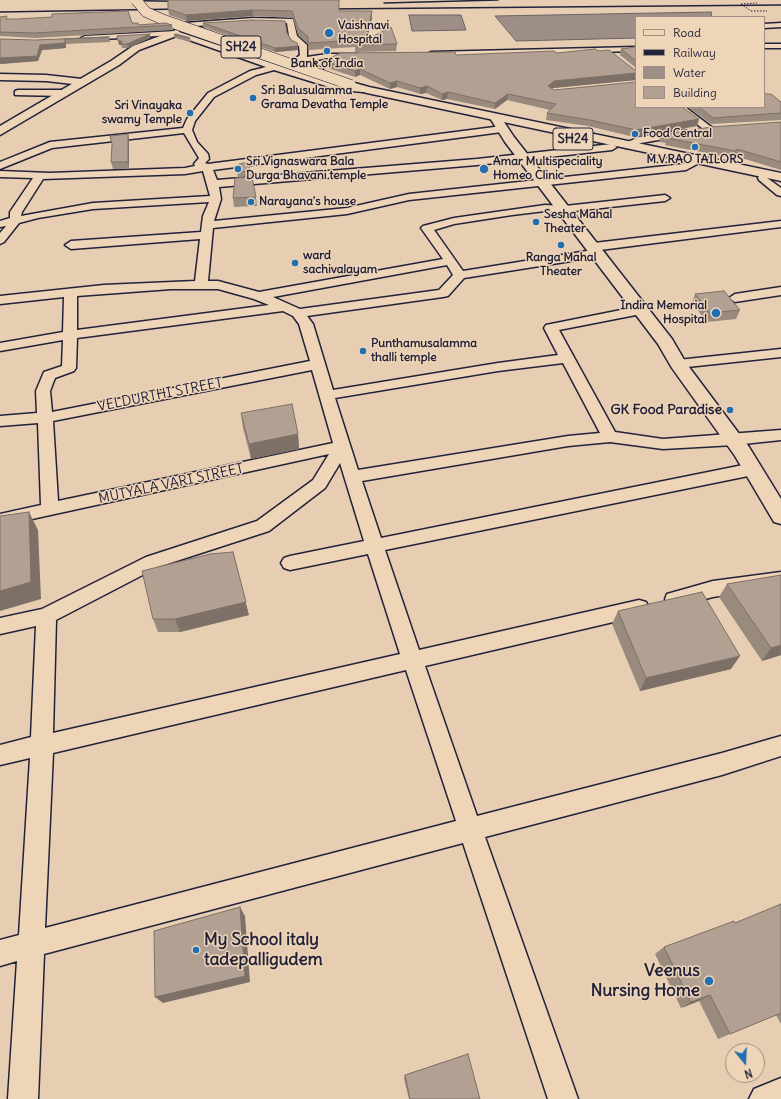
<!DOCTYPE html>
<html>
<head>
<meta charset="utf-8">
<style>
  body { margin:0 }
  #map { position:relative; width:781px; height:1099px; overflow:hidden; background:#e7ceb2; font-family:Delius,sans-serif }
  canvas { display:block }
  .legend { position:absolute; left:635px; top:16px; width:130px; height:92px; box-sizing:border-box; background:#efd5b7; border:1px solid #9d8d85; margin:0; padding:5px 7px; list-style:none; font-size:12px; color:#22223b }
  .legend li { display:flex; align-items:center; gap:8px; height:20px }
  .legend b { width:20px; border:1px solid #9d8d85 }
  .north { position:absolute; left:725px; top:1043px; width:40px; height:40px; box-sizing:border-box; background:#efd5b7; border:1px solid #9d8d85; border-radius:50%; rotate:162deg; font-size:11px; font-weight:700; line-height:16px; text-align:center; color:#22223b }
  .north::after { content:''; display:block; margin:auto; width:14px; height:18px; background:#1f6fb2; clip-path:polygon(50% 0,100% 100%,50% 72%,0 100%) }
</style>
</head>
<body>
<div id="map">
<canvas width="781" height="1099"></canvas>
<ul class="legend">
<li><b style="height:5px;background:#efd5b7"></b>Road</li>
<li><b style="height:5px;background:#22223b"></b>Railway</li>
<li><b style="height:11px;background:#9e8f86"></b>Water</li>
<li><b style="height:11px;background:#b2a092"></b>Building</li>
</ul>
<div class="north">N</div>
</div>
<script>
const c = document.querySelector('canvas').getContext('2d');
c.lineJoin = 'round';
function paint(path, color) {
  c.fillStyle = color;
  c.fill(path, 'evenodd');
}
function shape(rows) {
  const path = new Path2D();
  for (const r of rows) {
    path.moveTo(r[0], r[1]);
    for (let i = 2; i < r.length; i += 2) path.lineTo(r[i], r[i + 1]);
  }
  return path;
}
function strokePath(path, color, width, dash) {
  c.strokeStyle = color;
  c.lineWidth = width;
  c.lineCap = dash ? 'butt' : 'round';
  c.setLineDash(dash || []);
  c.stroke(path);
}
function drawText(font, color, halo, rows, align = 'center') {
  c.font = font + ' Delius,sans-serif';
  c.lineWidth = 3;
  c.setLineDash([]);
  c.textBaseline = 'middle';
  c.strokeStyle = halo;
  c.fillStyle = color;
  for (const [text, x, y, turn = 0] of rows) {
    c.save();
    c.translate(x, y);
    c.rotate((+turn || 0) * Math.PI / 180);
    c.textAlign = isNaN(turn) ? turn : align;
    if (halo) c.strokeText(text, 0, 0);
    c.fillText(text, 0, 0);
    c.restore();
  }
}
const water = shape([
  [711,12,712,17,636,17,636,38,516,41,495,16,711,12],
  [409,15,461,15,466,30,412,31,409,15]
]);
const path = shape([
  [741,4,757,3],
  [751,11,767,11]
]);
const service = shape([
  [145,0,205,0,203,1,145,0]
]);
const minor = shape([
  [253,18,293,19,297,36,307,45,307,57,327,54,358,54,362,56,358,58,327,58,307,62,323,68,323,72,320,72,293,61,300,55,299,46,293,43,289,36,287,23,253,22,196,26,204,29,205,31,201,33,181,25,185,23,253,18],
  [781,23,781,27,764,28,764,24,781,23],
  [176,31,301,73,340,84,363,86,367,89,363,92,339,90,274,70,256,75,214,97,195,121,192,130,197,142,208,154,209,159,205,163,208,164,502,126,507,129,502,132,213,170,217,180,477,159,612,144,617,147,612,150,477,165,219,187,221,199,214,221,347,208,409,194,684,164,694,160,699,163,686,170,409,200,347,214,213,228,208,281,218,281,259,292,443,259,421,228,423,226,454,218,545,205,565,206,665,195,670,198,665,201,565,212,545,211,512,215,454,224,434,230,463,271,593,250,588,247,594,243,781,221,781,227,600,250,605,253,603,256,464,278,448,296,443,297,307,316,313,324,333,390,498,363,558,355,544,328,546,325,641,306,646,307,648,310,646,313,559,330,615,432,663,439,781,430,781,440,734,445,663,449,610,442,568,446,362,481,381,538,753,463,759,465,761,469,759,473,753,475,385,550,419,650,639,600,646,602,649,608,646,614,639,616,425,666,477,816,722,753,781,736,781,756,722,775,485,837,578,1099,548,1099,463,843,44,954,38,1099,8,1099,17,961,0,966,0,940,19,935,30,758,0,765,0,745,31,737,36,626,0,634,0,618,42,609,146,557,257,521,313,480,329,454,0,526,0,514,41,505,38,423,0,426,0,416,37,413,36,391,44,372,62,366,63,340,0,351,0,343,63,332,64,297,0,304,0,296,104,285,195,281,200,239,71,249,65,245,71,241,201,232,203,216,209,202,93,209,38,218,19,223,4,242,0,244,0,233,6,226,0,227,0,221,10,218,10,212,33,178,0,177,0,171,50,173,185,168,195,166,194,164,199,158,184,133,52,148,0,169,0,162,50,142,183,128,187,119,208,93,250,71,266,67,175,35,85,40,81,38,85,36,176,31],
  [203,171,210,196,93,203,21,216,22,212,43,179,185,174,203,171],
  [447,265,453,275,439,290,300,309,273,297,447,265],
  [171,289,218,289,254,299,269,305,77,330,77,296,171,289],
  [283,311,293,316,299,324,310,361,52,412,50,391,55,378,74,371,76,368,77,338,283,311],
  [563,363,600,433,568,436,358,470,335,398,498,371,563,363],
  [312,370,333,443,58,501,53,421,312,370],
  [340,463,364,541,290,556,284,558,281,563,284,568,290,570,368,554,400,654,53,733,56,620,158,567,269,531,325,488,340,463],
  [406,670,456,821,45,928,53,753,406,670],
  [764,44,781,44,781,48,764,48,764,44],
  [636,47,636,51,431,56,427,54,431,52,636,47],
  [0,74,46,75,82,79,86,82,82,85,46,81,0,80,0,74],
  [18,90,64,90,68,93,64,96,15,95,15,91,18,90],
  [674,107,685,107,714,129,709,132,706,131,674,107],
  [684,130,687,131,689,133,687,135,641,143,626,148,621,145,639,137,684,130],
  [763,175,781,188,781,196,777,195,759,180,758,178,759,176,763,175],
  [781,287,781,295,735,302,729,298,735,294,781,287],
  [781,349,781,357,678,368,673,367,671,364,673,361,678,360,781,349],
  [781,572,781,586,713,597,674,607,667,604,665,599,667,594,713,581,781,572],
  [781,1078,781,1099,749,1099,754,1089,781,1078]
]);
const tertiary = shape([
  [176,30,179,31,179,35,139,50,119,65,0,135,0,126,111,61,133,46,176,30]
]);
const secondary = shape([
  [496,115,500,116,514,137,672,339,686,363,749,447,781,499,781,524,774,522,735,456,672,368,658,344,505,142,490,118,496,115]
]);
const primary = shape([
  [351,82,369,87,781,173,781,181,367,93,347,87,346,85,347,83,351,82]
]);
const rail = shape([
  [384,3,498,0],
  [328,9,781,5],
  [0,12,180,9]
]);
const pathBridge = shape([
  [741,4,751,11]
]);
const primaryBridge = shape([
  [136,0,146,12,164,20,351,85]
]);
const wall = shape([
  [168,9,339,11,372,18,367,39,397,44,396,51,355,52,355,47,308,50,308,44,298,35,293,18,253,16,187,21,169,15],
  [0,17,8,19,132,23,138,25,172,25,173,30,36,38,0,36],
  [203,23,287,33,298,50,275,52,203,27],
  [150,34,150,38,128,48,122,48,121,45,119,45],
  [174,35,190,38,191,42,175,38],
  [109,37,110,42,66,44,66,48,42,50,38,61,0,64,0,39,35,40],
  [636,48,636,68,620,55,621,49],
  [599,51,636,71,636,80,553,88,552,88,554,90,699,119,697,126,634,137,588,126,546,120,547,113,550,110,507,100,495,109,447,99,442,100,426,93,420,94,397,87,390,89,360,75,355,77,324,67,324,61,456,55,557,53],
  [766,94,781,102,781,120,711,124,688,107,764,107],
  [781,122,781,170,735,156,733,158,665,145,666,143,659,142,660,135],
  [128,134,129,141,129,169,113,169,111,162],
  [250,171,251,176,238,177,237,172],
  [256,197,257,206,234,207,233,198],
  [695,294,740,310,736,319,707,322,692,303],
  [241,413,298,434,299,449,251,459,243,428],
  [781,575,781,655,762,661,719,597,727,584],
  [618,611,731,669,640,691,612,624],
  [249,615,180,632,158,632,153,619],
  [781,904,781,1024,776,1015,718,1039,699,1001,681,1008,655,954,664,947,735,923],
  [405,1075,480,1099,409,1099,404,1079]
]);
const shadedWall = shape([
  [252,10,253,16,187,21,186,15],
  [372,11,372,18,366,45,366,40],
  [150,34,150,38,128,48,127,44],
  [65,39,66,44,66,48,42,50,38,61,0,64,0,58,40,45],
  [118,41,122,41,121,45,119,45],
  [298,46,298,50,275,52,275,48],
  [360,69,360,75,355,77,355,71],
  [636,73,636,80,553,88,548,92,548,86,554,81],
  [397,81,397,87,390,89,390,83],
  [427,86,426,93,420,94,420,88],
  [448,92,447,99,442,100,442,94],
  [508,94,507,100,495,109,495,103],
  [699,119,697,126,634,137,636,130],
  [128,134,129,141,129,169,128,162],
  [737,149,735,156,733,158,735,151],
  [298,434,299,449,251,459,249,444],
  [29,512,38,530,41,599,0,611,0,591],
  [233,552,249,615,180,632,175,619],
  [781,645,781,655,762,661,771,648],
  [740,656,731,669,640,691,646,678],
  [240,907,245,916,250,982,163,1003,155,997],
  [710,995,699,1001,681,1008,691,1002]
]);
const building = shape([
  [168,0,339,0,339,11,372,11,366,40,391,27,397,44,355,45,365,40,308,43,308,37,298,28,292,11,252,10,186,15,168,9,168,0],
  [128,11,132,23,138,23,138,25,165,23,172,25,34,33,0,32,0,17,7,16,6,19,17,19,52,17,52,14,128,11],
  [253,20,285,21,287,33,291,40,297,43,298,46,275,48,203,23,253,20],
  [150,34,127,44,121,44,122,41,118,41,117,36,150,34],
  [176,34,190,38,174,35,176,34],
  [109,37,65,39,65,43,40,45,37,56,0,58,0,39,35,40,109,37],
  [635,47,636,48,636,61,621,49,635,47],
  [595,49,599,51,609,50,636,71,636,73,554,81,548,86,554,90,636,82,636,107,682,107,699,119,636,130,590,120,547,113,556,104,508,94,495,103,448,92,442,94,427,86,420,88,397,81,390,83,360,69,355,71,324,61,340,53,455,52,456,55,554,51,557,53,595,49],
  [764,92,766,94,771,94,781,102,781,113,713,118,699,107,764,107,764,92],
  [781,122,781,162,737,149,735,151,667,138,668,136,660,135,711,127,781,122],
  [128,134,128,162,111,162,112,144,110,136,128,134],
  [248,162,250,171,237,172,239,164,248,162],
  [252,177,256,197,233,198,235,178,252,177],
  [724,291,740,310,710,313,695,294,724,291],
  [292,404,298,434,249,444,241,413,292,404],
  [29,512,31,582,0,591,0,516,29,512],
  [233,552,246,602,175,619,153,619,142,571,210,554,233,552],
  [781,575,781,645,771,648,727,584,781,575],
  [702,592,740,656,646,678,618,611,702,592],
  [781,904,781,1013,730,1034,710,995,691,1002,664,947,734,921,735,923,781,904],
  [240,907,245,976,155,997,154,931,240,907],
  [468,1054,480,1099,410,1099,405,1075,468,1054]
]);
const markers = [
  [329,33,5,"#1f6fb2"],
  [327,51,4,"#1f6fb2"],
  [253,98,4,"#1f6fb2"],
  [190,113,4,"#1f6fb2"],
  [635,134,4,"#1f6fb2"],
  [695,147,4,"#1f6fb2"],
  [238,169,4,"#1f6fb2"],
  [484,169,5,"#1f6fb2"],
  [251,202,4,"#1f6fb2"],
  [536,222,4,"#1f6fb2"],
  [561,245,4,"#1f6fb2"],
  [295,263,4,"#1f6fb2"],
  [716,313,5,"#1f6fb2"],
  [363,351,4,"#1f6fb2"],
  [730,410,4,"#1f6fb2"],
  [196,950,4,"#1f6fb2"],
  [709,981,5,"#1f6fb2"]
];
const farPoinames = [
  ["Vaishnavi",338,26],
  ["Hospital",338,40],
  ["Bank of India",327,64,"center"],
  ["Sri Balusulamma",261,91],
  ["Grama Devatha Temple",261,105],
  ["Sri Vinayaka",182,106,"right"],
  ["swamy Temple",182,120,"right"],
  ["Food Central",643,134],
  ["M.V.RAO TAILORS",695,160,"center"],
  ["Sri Vignaswara Bala",246,162],
  ["Durga Bhavani temple",246,176],
  ["Amar Multispeciality",493,162],
  ["Homeo Clinic",493,176],
  ["Narayana's house",259,202],
  ["Sesha Mahal",544,215],
  ["Theater",544,229],
  ["ward",303,256],
  ["sachivalayam",303,270],
  ["Ranga Mahal",561,258,"center"],
  ["Theater",561,272,"center"],
  ["Indira Memorial",707,306,"right"],
  ["Hospital",707,320,"right"],
  ["Punthamusalamma",371,344],
  ["thalli temple",371,358]
];
const shields = [
  [241,47,40],
  [573,139,40]
];
const shieldNames = [
  ["SH24",241,47],
  ["SH24",573,139]
];
const streetNames = [
  ["VELDURTHI STREET",160,395,-11],
  ["MUTYALA VARI STREET",171,484,-12]
];
const poiNames = [
  ["GK Food Paradise",722,410]
];
const nearPoinames = [
  ["My School italy",204,940],
  ["tadepalligudem",204,960],
  ["Veenus",700,971,"right"],
  ["Nursing Home",700,991,"right"]
];
paint(water, '#9e8f86');
strokePath(water, '#6c6368', 1);
strokePath(service, '#22223b', 3);
strokePath(minor, '#22223b', 3);
strokePath(tertiary, '#22223b', 3);
strokePath(secondary, '#22223b', 3);
strokePath(primary, '#22223b', 3);
strokePath(path, '#22223b', 1, [1.5, 1.5]);
paint(service, '#efd5b7');
paint(minor, '#efd5b7');
paint(tertiary, '#efd5b7');
paint(secondary, '#efd5b7');
paint(primary, '#efd5b7');
strokePath(rail, '#22223b', 1.5);
strokePath(primaryBridge, '#22223b', 11, []);
strokePath(pathBridge, '#22223b', 1, [1.5, 1.5]);
strokePath(primaryBridge, '#efd5b7', 10);
paint(wall, '#998a7e');
paint(shadedWall, '#7d7066');
paint(building, '#b2a092');
strokePath(building, '#7d7066', 1);
for (const [x, y, r, color] of markers) {
  const dot = new Path2D();
  dot.arc(x, y, r, 0, 2 * Math.PI);
  c.fillStyle = color;
  c.fill(dot);
  strokePath(dot, '#efd5b7', 1.5);
}
drawText('bold 12px', '#22223b', '#efd5b7', farPoinames, 'left');
for (const [x, y, w] of shields) {
  const box = new Path2D();
  box.roundRect(x - w / 2, y - 11, w, 22, 3);
  c.fillStyle = '#efd5b7';
  c.fill(box);
  strokePath(box, '#22223b', 1);
}
drawText('bold 13px', '#22223b', null, shieldNames);
drawText('14px', '#22223b', '#efd5b7', streetNames);
drawText('bold 14px', '#22223b', '#efd5b7', poiNames, 'right');
drawText('bold 17px', '#22223b', '#efd5b7', nearPoinames, 'left');
</script>
</body>
</html>
